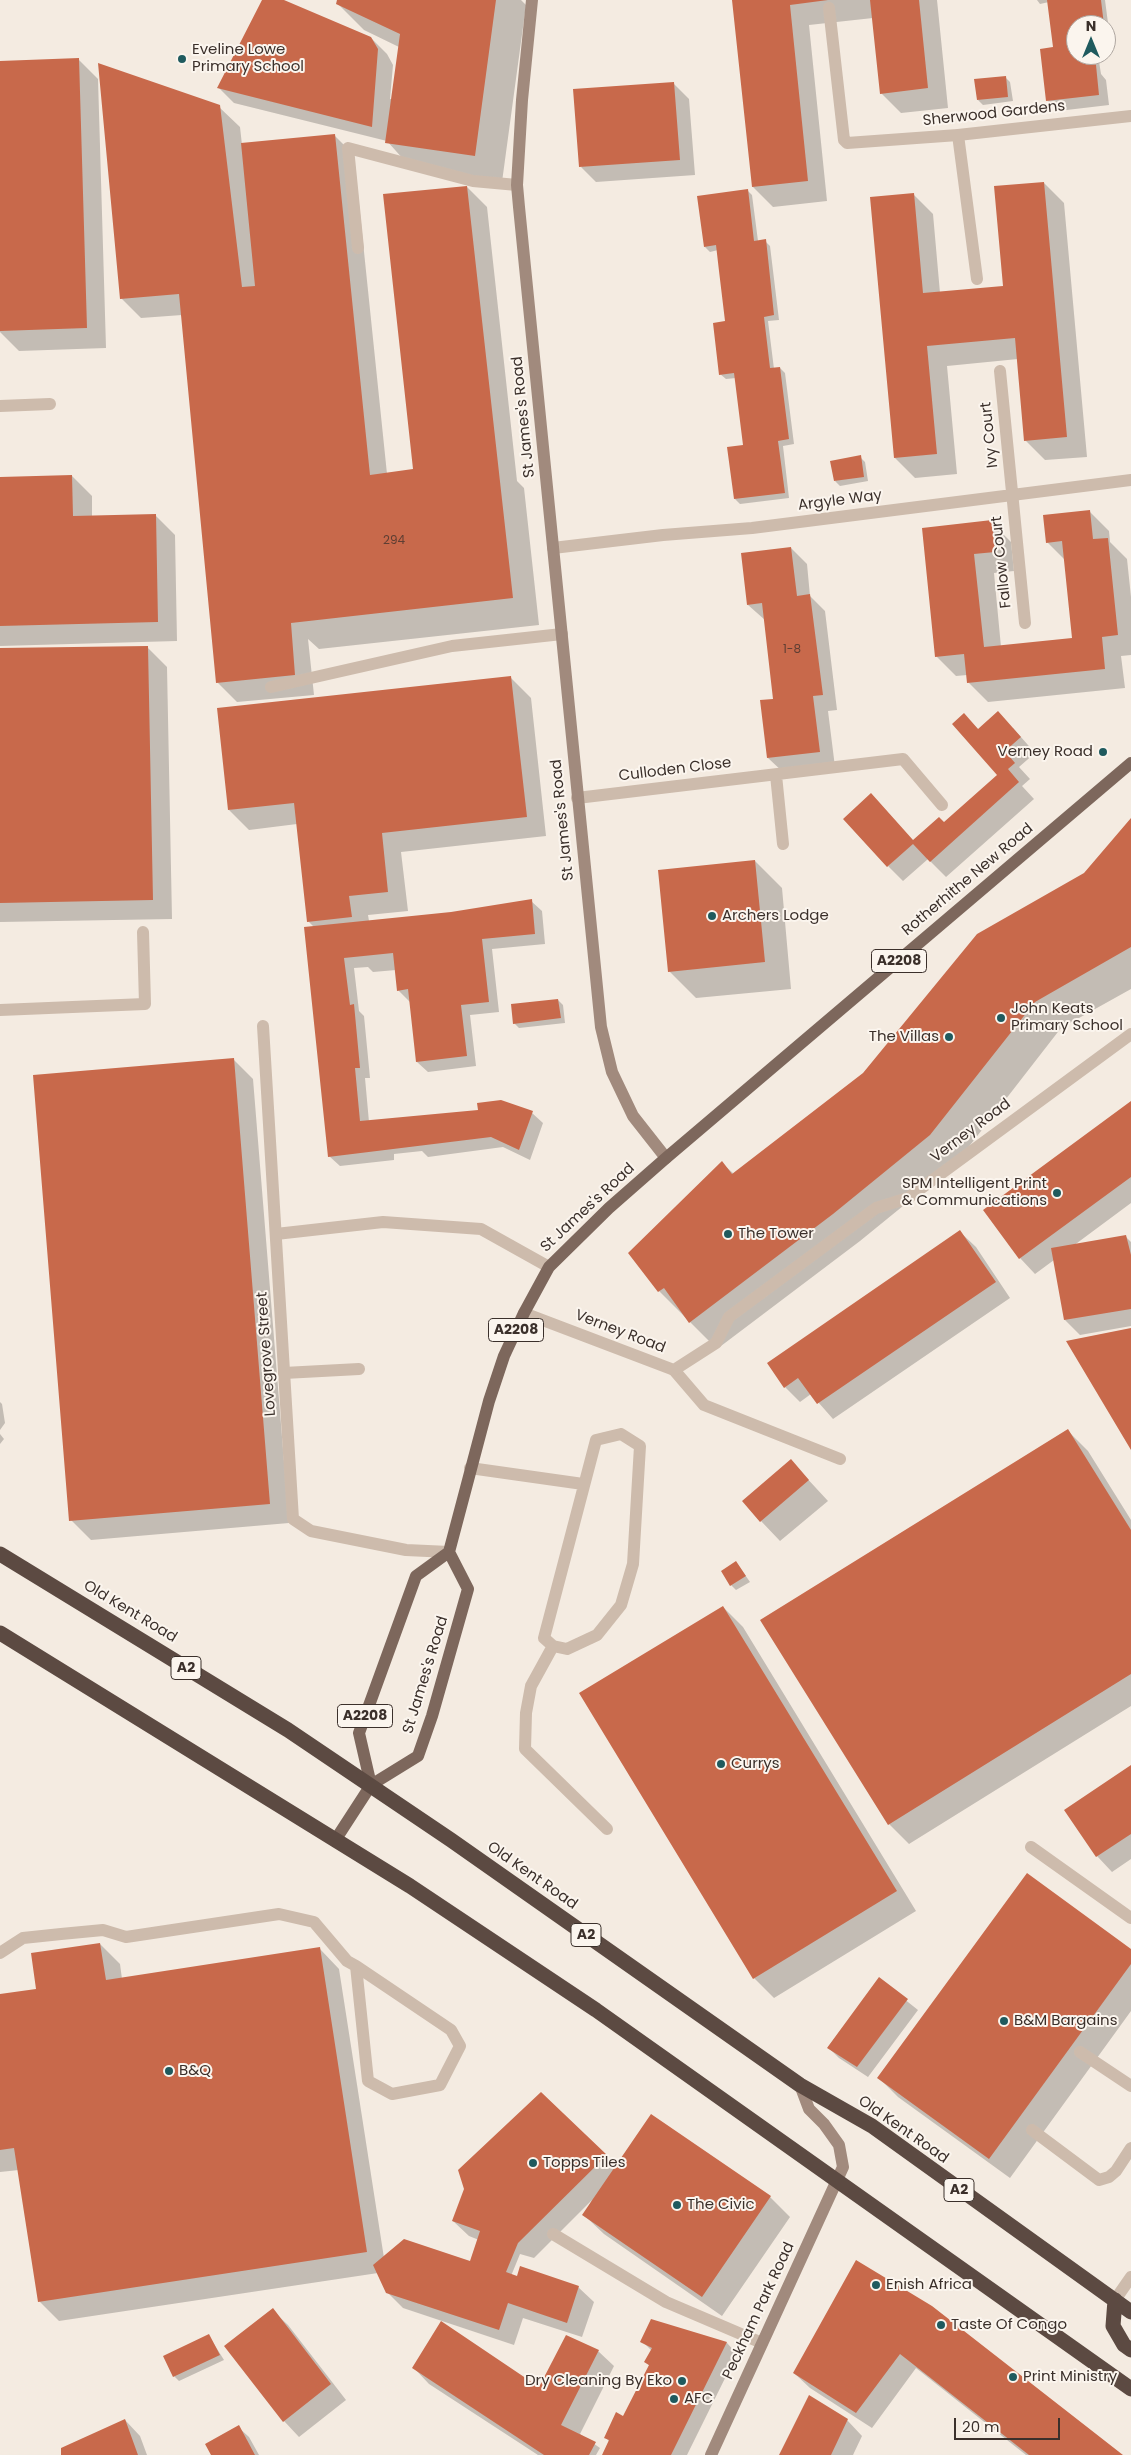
<!DOCTYPE html>
<html>
<head>
<meta charset="utf-8">
<style>
  body { margin:0 }
  #map { position:relative; width:1131px; height:2455px; overflow:hidden; background:#f4ebe1; font-family:Poppins,sans-serif }
  canvas { display:block }
  .north { position:absolute; left:1066px; top:15px; width:50px; height:50px; box-sizing:border-box; background:#fbf5ee; border:1px solid #aea6a0; border-radius:50%; rotate:0deg; font-size:14px; font-weight:700; line-height:20px; text-align:center; color:#3b302b }
  .north::after { content:''; display:block; margin:auto; width:18px; height:22px; background:#1f5a5e; clip-path:polygon(50% 0,100% 100%,50% 72%,0 100%) }
  .scale { position:absolute; left:954px; top:2418px; width:106px; height:22px; box-sizing:border-box; border:2px solid #3b302b; border-top:0; padding-left:6px; font-size:15px; line-height:18px; white-space:nowrap; color:#3b302b; -webkit-text-stroke:4px #fbf5ee; paint-order:stroke }
</style>
</head>
<body>
<div id="map">
<canvas width="1131" height="2455"></canvas>
<div class="north">N</div>
<div class="scale">20 m</div>
</div>
<script>
const c = document.querySelector('canvas').getContext('2d');
c.lineJoin = 'round';
function paint(path, color) {
  c.fillStyle = color;
  c.fill(path, 'evenodd');
}
function shape(rows) {
  const path = new Path2D();
  for (const r of rows) {
    path.moveTo(r[0], r[1]);
    for (let i = 2; i < r.length; i += 2) path.lineTo(r[i], r[i + 1]);
  }
  return path;
}
function strokePath(path, color, width, dash) {
  c.strokeStyle = color;
  c.lineWidth = width;
  c.lineCap = dash ? 'butt' : 'round';
  c.setLineDash(dash || []);
  c.stroke(path);
}
function drawText(font, color, halo, rows, align = 'center') {
  c.font = font + ' Poppins,sans-serif';
  c.lineWidth = 4;
  c.setLineDash([]);
  c.textBaseline = 'middle';
  c.strokeStyle = halo;
  c.fillStyle = color;
  for (const [text, x, y, turn = 0] of rows) {
    c.save();
    c.translate(x, y);
    c.rotate((+turn || 0) * Math.PI / 180);
    c.textAlign = isNaN(turn) ? turn : align;
    if (halo) c.strokeText(text, 0, 0);
    c.fillText(text, 0, 0);
    c.restore();
  }
}
const shadow = shape([
  [263,0,282,0,371,38,387,54,393,65,390,99,392,99,399,47,364,30,337,3,339,0,521,0,526,5,502,182,413,170,387,141,234,103,219,88],
  [734,0,937,0,948,108,901,113,881,93,873,18,809,25,827,201,773,207,753,187],
  [1037,0,1105,0,1111,46,1106,46,1106,25,1076,25,1076,55,1098,55,1101,74,1106,80,1109,105,1058,111,1047,100,1055,48,1049,2,1040,4],
  [78,59,98,79,106,348,19,351,0,332,0,62],
  [1005,77,1010,82,1013,101,983,105,978,100],
  [673,83,689,99,695,175,596,182,581,167],
  [219,107,240,127,242,145,334,135,354,155,387,474,414,471,467,187,487,207,517,481,524,488,539,625,319,649,308,639,314,695,237,702,217,682,182,315,141,318,121,298],
  [1044,183,1064,203,1087,457,1045,460,1025,440,1018,359,947,366,957,474,915,478,895,458,913,194,933,214,940,293,1005,287],
  [747,190,752,195,758,241,765,241,770,246,779,320,768,321,774,369,780,368,785,373,794,444,783,446,789,498,740,504,735,499,744,446,736,378,726,379,720,374,727,322,718,250,710,252,705,247],
  [860,457,865,462,868,481,840,486,835,481],
  [72,476,92,496,92,517,155,515,175,535,177,641,0,646,0,478],
  [1089,511,1109,531,1110,542,1127,559,1131,597,1131,655,1121,656,1125,688,988,702,968,682,967,675,956,676,936,656,923,529,991,522,1011,542,1014,571,994,573,1001,647,1073,640,1065,560,1047,542],
  [791,548,807,564,810,596,825,611,837,710,828,711,835,767,784,773,768,758,774,700,765,620,748,605],
  [147,647,167,667,172,919,0,922,0,650],
  [511,678,531,698,546,836,401,852,408,911,368,915,369,921,451,913,531,901,542,911,545,944,492,949,499,1012,470,1015,476,1066,428,1072,417,1062,411,1003,398,990,396,970,373,972,368,967,354,968,359,1011,364,1016,370,1078,365,1078,369,1122,532,1113,543,1123,530,1160,503,1147,428,1157,422,1151,394,1154,394,1160,340,1166,329,1156,314,927,308,921,297,824,249,830,229,810],
  [964,715,979,730,1013,728,1035,753,1019,767,1030,779,1022,786,1034,799,946,877,928,859,903,881,888,866,914,841,944,824,999,775],
  [1131,820,1131,989,1061,1028,957,1162,860,1241,717,1349,659,1291,722,1163,734,1174,863,1074,1085,874],
  [755,861,782,888,791,989,696,998,669,971],
  [558,1000,563,1005,565,1023,519,1028,514,1023],
  [233,1059,253,1079,289,1523,91,1540,71,1520],
  [1131,1103,1131,1203,1073,1246,1126,1237,1131,1242,1131,1326,1080,1335,1065,1320,1054,1260,1035,1274,1020,1258],
  [960,1232,976,1247,1010,1298,833,1419,811,1394,800,1402,785,1387],
  [0,1402,2,1404,5,1423,0,1430],
  [1068,1431,1088,1451,1131,1520,1131,1706,909,1844,889,1824,762,1620],
  [0,1434,4,1439,0,1444],
  [791,1461,828,1501,780,1541,761,1521],
  [736,1562,750,1582,736,1590,731,1585],
  [723,1607,743,1627,916,1911,774,1998,754,1978],
  [1131,1767,1131,1859,1112,1872,1097,1856],
  [100,1944,120,1964,122,1979,320,1949,339,1969,384,2258,471,2262,479,2240,469,2236,453,2221,541,2094,617,2167,770,2197,790,2217,722,2316,604,2234,584,2215,592,2200,534,2258,520,2254,511,2276,578,2287,594,2302,582,2337,523,2318,514,2345,403,2308,387,2292,378,2273,59,2321,39,2301,19,2170,0,2172,0,1996,38,1990],
  [1131,1951,1131,2011,1010,2178,898,2097,879,2078],
  [879,1979,918,2010,868,2077,839,2058,828,2047],
  [857,2261,1121,2455,1026,2455,916,2368,872,2428,810,2388,794,2373],
  [272,2310,288,2325,346,2400,299,2437,284,2421],
  [652,2321,727,2343,737,2354,687,2455,603,2455,610,2442,605,2437,623,2417,650,2366,645,2362,652,2351,642,2341],
  [209,2336,224,2360,179,2381,174,2376,165,2357],
  [598,2351,614,2366,580,2434,600,2448,596,2455,538,2455,429,2384,414,2368,540,2389],
  [125,2420,140,2436,147,2455,62,2455],
  [847,2420,862,2436,853,2455,780,2455],
  [238,2427,249,2437,259,2455,213,2455]
]);
const building = shape([
  [262,0,284,0,371,37,378,49,372,127,217,88],
  [337,0,496,0,475,156,385,143,400,34,336,4],
  [732,0,828,0,790,5,808,181,752,187],
  [870,0,919,0,928,88,880,94],
  [1047,0,1101,0,1104,25,1076,25,1076,55,1095,55,1099,95,1046,101,1040,49,1053,47],
  [79,58,87,328,0,331,0,61],
  [98,63,220,105,242,287,255,286,241,143,335,134,370,475,413,469,383,194,467,186,513,598,291,623,295,675,216,683,179,294,120,299],
  [1006,76,1008,97,977,100,974,79],
  [674,82,680,160,579,167,573,89],
  [1044,182,1067,437,1024,441,1015,338,927,346,937,454,894,458,870,197,914,193,923,293,1003,286,994,186],
  [748,189,754,241,766,239,774,315,764,317,770,368,780,367,789,439,778,441,785,493,734,499,727,447,743,445,734,373,719,375,713,323,725,321,719,271,716,245,704,247,697,196],
  [861,455,864,477,834,481,830,461],
  [72,475,73,516,156,514,158,622,0,626,0,477],
  [1090,510,1093,539,1108,538,1118,635,1102,637,1105,669,967,683,964,654,935,657,922,528,992,520,995,552,974,554,984,647,1072,638,1062,541,1046,543,1043,515],
  [791,547,797,596,810,594,823,695,813,696,820,752,767,758,760,700,773,699,762,603,747,605,741,553],
  [148,646,153,900,0,903,0,648],
  [511,676,527,817,382,833,388,892,349,896,352,917,307,922,294,803,228,810,217,708],
  [998,711,1021,737,1005,751,1015,763,1008,769,1019,782,930,862,913,844,887,867,843,819,871,793,913,840,939,817,944,822,997,775,952,724,964,713,978,729],
  [1131,818,1131,947,1035,1002,930,1135,833,1214,689,1323,664,1288,658,1292,628,1253,722,1161,732,1174,863,1073,977,934,1084,873],
  [755,860,765,962,668,972,658,870],
  [532,899,535,934,482,939,489,1002,461,1005,467,1056,416,1062,408,989,397,991,393,953,344,958,350,1005,354,1004,360,1068,355,1068,360,1121,478,1110,477,1103,501,1100,533,1111,519,1150,491,1137,328,1157,304,927,451,912],
  [558,999,561,1018,513,1024,511,1004],
  [234,1058,270,1504,69,1521,33,1075],
  [1131,1101,1131,1177,1019,1259,983,1210],
  [960,1230,996,1282,817,1404,798,1378,784,1388,767,1363],
  [1126,1235,1131,1255,1131,1309,1064,1320,1051,1248],
  [1131,1328,1131,1450,1066,1341],
  [1068,1429,1131,1530,1131,1674,888,1825,760,1620],
  [791,1459,809,1480,760,1522,742,1501],
  [736,1561,746,1576,730,1586,721,1571],
  [723,1606,897,1891,753,1979,579,1693],
  [1131,1765,1131,1834,1096,1857,1064,1810],
  [1027,1873,1131,1949,1131,1964,989,2159,877,2078],
  [100,1943,106,1980,320,1947,367,2252,38,2302,14,2148,0,2150,0,1994,36,1989,31,1953],
  [879,1977,908,1999,857,2067,827,2048],
  [541,2092,607,2155,518,2243,506,2272,517,2276,520,2266,579,2286,567,2323,508,2303,499,2330,386,2293,373,2265,404,2239,470,2261,480,2231,452,2221,464,2189,458,2170],
  [651,2114,771,2196,702,2297,582,2215],
  [856,2260,932,2306,1123,2455,1029,2455,900,2354,856,2413,793,2373],
  [273,2308,331,2384,283,2422,224,2346],
  [651,2319,727,2342,671,2455,602,2455,609,2440,604,2438,616,2412,623,2416,649,2365,644,2362,652,2348,640,2342],
  [441,2321,539,2387,566,2335,599,2350,561,2425,596,2442,589,2455,544,2455,412,2368],
  [209,2334,220,2355,173,2377,163,2356],
  [809,2395,848,2419,831,2455,779,2455],
  [125,2419,138,2455,61,2455,61,2448],
  [239,2425,255,2455,211,2455,205,2444]
]);
const lane = shape([
  [958,135,977,279],
  [358,248,348,148,473,181,517,185],
  [0,406,50,404],
  [271,687,452,646,562,634],
  [0,1010,145,1004,143,932],
  [276,1234,383,1222,481,1229,549,1267],
  [674,1370,704,1405,840,1459],
  [284,1373,359,1369],
  [621,1434,640,1446,633,1564,621,1605,597,1635,567,1649,553,1646,544,1638,596,1440,621,1434],
  [470,1468,583,1484],
  [553,1646,531,1686,526,1713,525,1749,607,1829],
  [0,1953,23,1938,61,1934,103,1930,126,1937,279,1914,314,1922,347,1961,356,1966,451,2030,460,2046,440,2085,392,2094,368,2081,356,1966],
  [1080,2052,1131,2086],
  [1032,2130,1099,2180,1109,2177,1116,2171,1131,2148],
  [553,2234,666,2302,762,2343]
]);
const street = shape([
  [829,8,844,140,847,143,958,135,1131,116],
  [1000,371,1025,623],
  [553,548,663,535,752,528,1131,480],
  [776,775,783,844],
  [577,798,903,759,942,805],
  [263,1026,293,1519,311,1531,406,1550,449,1552],
  [524,1313,674,1370,716,1343,729,1317,876,1208,908,1198,1131,1034],
  [1031,1847,1131,1918],
  [1115,2300,1131,2277]
]);
const secondary = shape([
  [532,0,522,100,517,185,519,207,601,1027,612,1072,633,1116,666,1158],
  [711,2455,843,2167,839,2145,824,2124,809,2109,800,2085]
]);
const primary = shape([
  [371,1785,359,1733,416,1576,449,1552,489,1401,504,1356,524,1313,549,1267,609,1208,666,1158,1131,763],
  [336,1839,371,1785,418,1756,432,1716,468,1589,449,1552]
]);
const highway = shape([
  [0,1554,288,1730,451,1840,800,2085,872,2126,1131,2312],
  [0,1633,410,1886,596,2010,1131,2389],
  [1115,2300,1113,2326,1124,2345,1131,2350]
]);
const markers = [
  [182,59,5,"#1f5a5e"],
  [1103,752,5,"#1f5a5e"],
  [712,916,5,"#1f5a5e"],
  [1001,1018,5,"#1f5a5e"],
  [949,1037,5,"#1f5a5e"],
  [1057,1193,5,"#1f5a5e"],
  [728,1234,5,"#1f5a5e"],
  [721,1764,5,"#1f5a5e"],
  [1004,2021,5,"#1f5a5e"],
  [169,2071,5,"#1f5a5e"],
  [533,2163,5,"#1f5a5e"],
  [677,2205,5,"#1f5a5e"],
  [876,2285,5,"#1f5a5e"],
  [941,2325,5,"#1f5a5e"],
  [1013,2377,5,"#1f5a5e"],
  [682,2381,5,"#1f5a5e"],
  [674,2399,5,"#1f5a5e"]
];
const numberNames = [
  ["294",394,541],
  ["1-8",792,650]
];
const shields = [
  [899,961,55],
  [516,1330,55],
  [186,1668,30],
  [365,1716,55],
  [586,1935,30],
  [959,2190,30]
];
const shieldNames = [
  ["A2208",899,961],
  ["A2208",516,1330],
  ["A2",186,1668],
  ["A2208",365,1716],
  ["A2",586,1935],
  ["A2",959,2190]
];
const poiNames = [
  ["Eveline Lowe",192,50],
  ["Primary School",192,67],
  ["Verney Road",1093,752,"right"],
  ["Archers Lodge",722,916],
  ["John Keats",1011,1009],
  ["Primary School",1011,1026],
  ["The Villas",939,1037,"right"],
  ["SPM Intelligent Print",1047,1184,"right"],
  ["& Communications",1047,1201,"right"],
  ["The Tower",738,1234],
  ["Currys",731,1764],
  ["B&M Bargains",1014,2021],
  ["B&Q",179,2071],
  ["Topps Tiles",543,2163],
  ["The Civic",687,2205],
  ["Enish Africa",886,2285],
  ["Taste Of Congo",951,2325],
  ["Print Ministry",1023,2377],
  ["Dry Cleaning By Eko",672,2381,"right"],
  ["AFC",684,2399]
];
const streetNames = [
  ["Sherwood Gardens",994,114,-6],
  ["St James's Road",524,417,-96],
  ["Ivy Court",990,435,-96],
  ["Argyle Way",840,501,-7],
  ["Fallow Court",1002,562,-96],
  ["Culloden Close",675,770,-7],
  ["St James's Road",563,820,-96],
  ["Rotherhithe New Road",968,880,-40],
  ["Verney Road",971,1131,-37],
  ["St James's Road",588,1208,-43],
  ["Verney Road",620,1332,21],
  ["Lovegrove Street",267,1354,-94],
  ["Old Kent Road",130,1612,31],
  ["St James's Road",426,1675,-73],
  ["Old Kent Road",532,1876,35],
  ["Old Kent Road",903,2130,35],
  ["Peckham Park Road",759,2311,-65]
];
paint(shadow, '#0003');
paint(building, '#c8694b');
strokePath(lane, '#cdbbac', 12);
strokePath(street, '#cdbbac', 12);
strokePath(secondary, '#a18a7d', 12);
strokePath(primary, '#7d675c', 12);
strokePath(highway, '#5c4a42', 15);
for (const [x, y, r, color] of markers) {
  const dot = new Path2D();
  dot.arc(x, y, r, 0, 2 * Math.PI);
  c.fillStyle = color;
  c.fill(dot);
  strokePath(dot, '#fbf5ee', 2);
}
drawText('12px', '#5e3e33', null, numberNames);
for (const [x, y, w] of shields) {
  const box = new Path2D();
  box.roundRect(x - w / 2, y - 11.5, w, 23, 4);
  c.fillStyle = '#fbf5ee';
  c.fill(box);
  strokePath(box, '#3b302b', 1);
}
drawText('bold 14px', '#3b302b', null, shieldNames);
drawText('15px', '#3b302b', '#fbf5ee', poiNames, 'left');
drawText('15px', '#3b302b', '#fbf5ee', streetNames);
</script>
</body>
</html>
